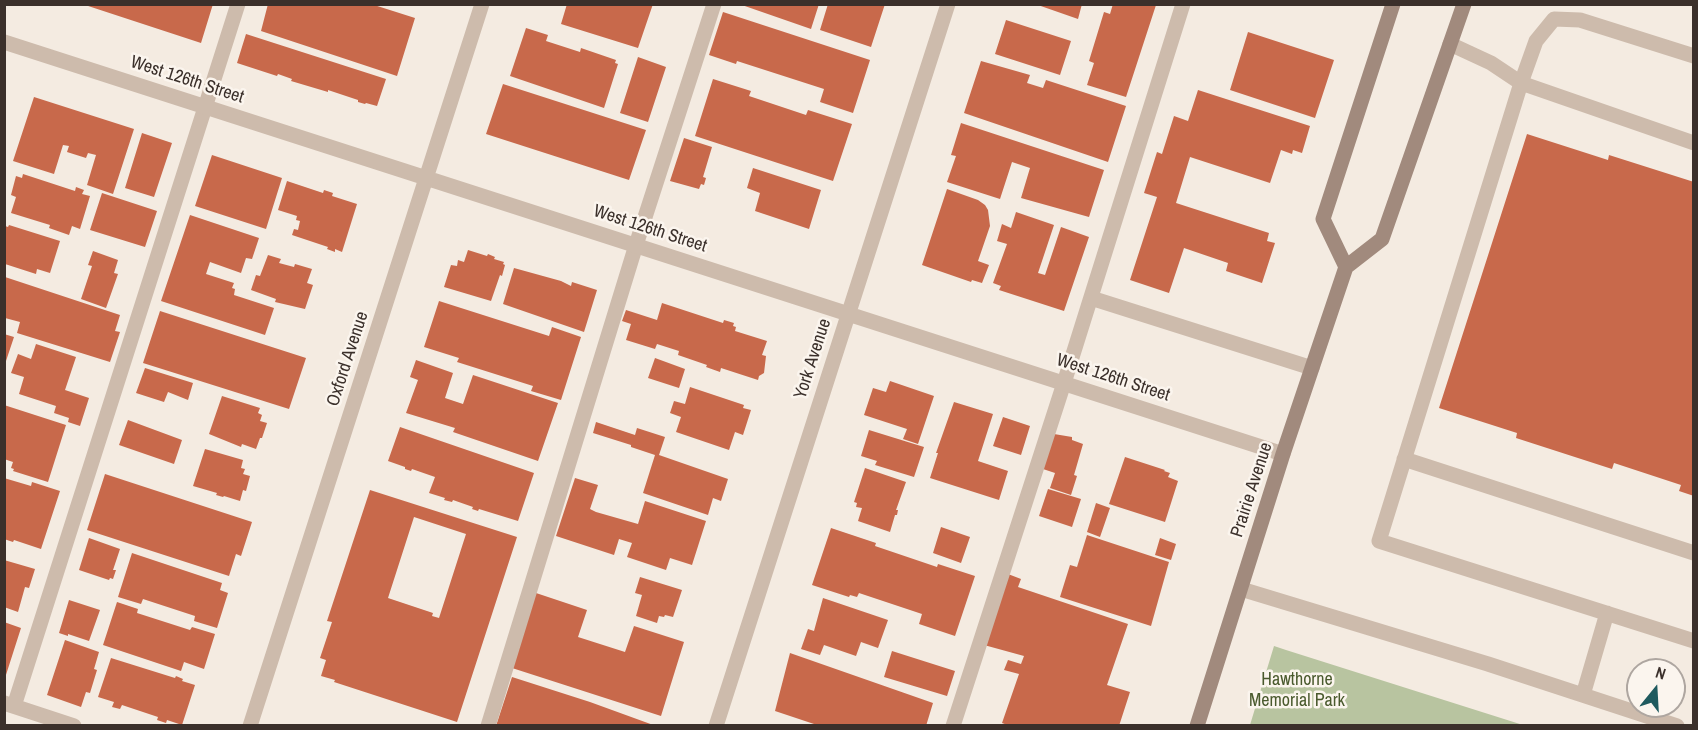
<!DOCTYPE html>
<html>
<head>
<meta charset="utf-8">
<style>
  body { margin:0 }
  #map { position:relative; width:1698px; height:730px; overflow:hidden; background:#f4ebe1; font-family:"Archivo Narrow",sans-serif }
  canvas { display:block }
  .frame { position:absolute; inset:0; border:6px solid #3b302b; pointer-events:none }
  .north { position:absolute; left:1626px; top:658px; width:60px; height:60px; box-sizing:border-box; background:#fbf5ee; border:2px solid #aea6a0; border-radius:50%; rotate:18deg; font-size:16px; font-weight:700; line-height:24px; text-align:center; color:#3b302b }
  .north::after { content:''; display:block; margin:auto; width:21px; height:27px; background:#1f5a5e; clip-path:polygon(50% 0,100% 100%,50% 72%,0 100%) }
</style>
</head>
<body>
<div id="map">
<canvas width="1698" height="730"></canvas>
<div class="frame"></div>
<div class="north">N</div>
</div>
<script>
const c = document.querySelector('canvas').getContext('2d');
c.lineJoin = 'round';
function paint(path, color) {
  c.fillStyle = color;
  c.fill(path, 'evenodd');
}
function shape(rows) {
  const path = new Path2D();
  for (const r of rows) {
    path.moveTo(r[0], r[1]);
    for (let i = 2; i < r.length; i += 2) path.lineTo(r[i], r[i + 1]);
  }
  return path;
}
function strokePath(path, color, width, dash) {
  c.strokeStyle = color;
  c.lineWidth = width;
  c.lineCap = dash ? 'butt' : 'round';
  c.setLineDash(dash || []);
  c.stroke(path);
}
function drawText(font, color, halo, rows, align = 'center') {
  c.font = font + ' "Archivo Narrow",sans-serif';
  c.lineWidth = 5;
  c.setLineDash([]);
  c.textBaseline = 'middle';
  c.strokeStyle = halo;
  c.fillStyle = color;
  for (const [text, x, y, turn = 0] of rows) {
    c.save();
    c.translate(x, y);
    c.rotate((+turn || 0) * Math.PI / 180);
    c.textAlign = isNaN(turn) ? turn : align;
    if (halo) c.strokeText(text, 0, 0);
    c.fillText(text, 0, 0);
    c.restore();
  }
}
const green = shape([
  [1274,646,1286,650,1523,725,1250,725]
]);
const building = shape([
  [82,4,213,4,201,43],
  [268,4,371,4,415,18,397,76,261,31],
  [567,4,653,4,638,48,561,24],
  [739,4,819,4,811,29],
  [828,4,885,4,871,47,820,30],
  [1035,4,1082,4,1078,19],
  [1113,4,1156,5,1126,97,1087,85,1094,63,1089,61,1104,12,1110,14],
  [723,12,870,60,853,113,820,102,824,89,737,61,736,64,709,55],
  [1006,20,1071,41,1060,75,995,54],
  [526,28,548,35,546,41,580,52,581,48,616,60,615,63,618,64,604,108,510,76],
  [1248,32,1334,60,1315,118,1230,90],
  [246,34,386,79,377,106,366,103,365,104,358,102,358,100,328,90,328,92,291,81,292,79,278,74,277,76,237,63],
  [638,57,666,67,648,122,620,113],
  [981,61,1030,75,1027,83,1043,88,1046,80,1126,106,1108,162,964,113],
  [713,79,751,91,749,96,806,115,808,110,852,124,833,181,695,136],
  [503,84,646,130,629,180,486,134],
  [1198,90,1310,126,1302,153,1293,150,1292,154,1281,150,1270,183,1190,157,1176,203,1269,233,1267,241,1275,243,1262,283,1226,271,1228,263,1184,248,1169,293,1130,280,1157,197,1144,193,1157,152,1162,154,1174,116,1188,121],
  [34,97,134,129,113,194,87,185,96,155,88,153,86,158,67,152,69,146,63,145,54,174,13,161],
  [961,123,1104,170,1089,217,1021,198,1030,168,1012,162,1000,199,947,182,956,156,951,155],
  [142,133,172,143,154,197,125,188],
  [1527,134,1608,160,1609,155,1694,182,1694,496,1679,491,1681,485,1614,463,1612,469,1516,438,1517,433,1439,408],
  [684,138,712,147,703,177,706,178,704,185,701,184,699,189,670,181],
  [212,155,282,178,266,229,195,206],
  [753,168,821,190,809,229,755,211,760,193,747,188],
  [23,174,75,191,76,187,84,190,82,194,90,196,80,229,72,226,69,235,49,228,50,225,11,213,16,197,11,195,16,176,22,178],
  [287,181,323,193,324,190,333,193,332,196,357,204,342,252,335,249,335,252,327,249,328,247,292,235,294,229,298,230,300,221,296,220,297,216,278,210],
  [947,189,978,200,985,205,988,210,990,226,978,261,989,265,982,283,972,280,971,282,922,265],
  [102,193,157,211,145,247,90,230],
  [1016,212,1054,225,1038,273,1045,275,1061,227,1089,237,1064,311,999,290,1001,286,993,283,1007,244,997,241,1002,224,1011,228],
  [190,215,259,238,252,259,246,258,241,273,210,262,206,274,234,283,232,288,235,289,234,295,274,308,265,335,161,301],
  [9,225,60,241,50,273,37,269,36,274,5,264,5,226,8,227],
  [468,250,487,256,488,254,495,257,494,259,504,262,503,264,505,265,502,276,500,275,491,301,444,287,451,265,457,266,458,260,464,262],
  [93,251,118,260,114,273,118,274,106,308,81,299,92,266,88,265],
  [268,255,281,259,279,263,294,267,295,264,312,269,307,283,313,285,305,309,275,302,276,299,251,290,256,275,260,276],
  [514,268,561,281,571,286,572,282,597,290,584,332,503,304],
  [5,277,120,315,115,331,120,332,110,362,17,333,20,322,5,318],
  [439,301,549,336,552,327,581,337,561,400,531,391,533,386,457,362,459,358,424,347],
  [662,303,723,323,724,320,734,323,733,326,736,327,735,331,767,341,762,355,766,356,764,373,759,376,758,380,721,368,720,372,706,367,707,365,678,355,679,351,657,344,655,349,626,340,631,324,622,321,626,310,657,320],
  [160,311,306,358,289,409,143,363],
  [4,334,14,337,5,364,4,364],
  [36,344,76,357,65,390,89,398,80,426,68,422,69,418,54,413,56,406,19,394,24,377,11,373,18,354,31,359],
  [655,358,685,369,679,388,648,378],
  [416,360,453,373,445,398,463,404,473,375,558,403,538,461,453,432,455,428,406,413,418,380,410,377],
  [145,368,193,383,188,400,168,392,164,402,136,393],
  [890,381,934,396,918,444,903,439,907,429,864,415,873,388,886,392],
  [690,387,744,405,743,408,751,410,743,435,735,432,729,450,676,432,681,417,670,413,674,401,685,404],
  [222,396,260,408,258,413,262,415,260,421,267,423,262,438,260,438,256,449,242,444,241,447,209,434],
  [954,402,993,414,978,461,1008,471,999,500,930,478,938,453,936,453],
  [4,405,66,425,48,482,13,471,14,469,11,468,13,462,4,459],
  [1003,417,1030,426,1021,455,993,446],
  [128,420,182,440,174,464,119,445],
  [596,422,635,435,637,428,665,437,659,455,728,479,721,501,713,498,708,515,643,493,655,455,631,447,631,445,593,433],
  [400,427,534,473,518,521,479,509,478,511,472,509,473,507,453,500,452,502,444,500,445,498,429,493,435,477,412,469,411,471,405,469,405,467,388,461],
  [869,430,924,447,914,477,875,465,877,461,861,456],
  [1054,434,1072,437,1072,440,1083,444,1074,475,1077,476,1071,495,1050,488,1055,473,1043,469],
  [205,449,243,460,241,468,245,469,243,474,250,476,246,491,243,490,240,501,224,496,223,497,216,495,217,493,193,486],
  [1125,457,1165,470,1164,471,1170,473,1168,477,1178,481,1165,522,1109,504],
  [865,468,906,482,896,510,898,510,897,515,895,515,890,532,858,521,862,508,856,507,857,503,854,502],
  [105,474,252,522,241,556,236,554,229,576,87,530],
  [4,478,31,486,32,482,60,491,41,549,14,540,13,542,4,539],
  [575,478,598,485,590,509,596,512,638,524,645,501,706,521,692,565,670,558,666,570,627,557,632,543,619,539,614,555,556,536],
  [1048,489,1081,499,1072,527,1039,516],
  [370,490,517,537,457,722,334,682,335,680,321,676,326,660,320,658,332,622,327,621],
  [414,517,466,534,439,618,432,616,433,613,388,598],
  [1096,503,1110,508,1100,537,1087,532],
  [941,527,970,537,961,563,933,553],
  [831,528,876,543,875,546,937,567,938,564,975,576,955,636,919,624,922,614,859,593,857,597,850,595,849,597,812,585],
  [1087,535,1169,562,1151,626,1060,597,1070,565,1077,567],
  [89,538,120,549,113,570,116,570,113,579,110,578,109,580,79,570],
  [1160,538,1176,544,1171,560,1155,555],
  [132,553,222,583,220,590,228,593,217,628,194,621,195,616,143,599,141,604,118,597],
  [4,560,35,569,29,588,25,587,18,612,4,607],
  [1008,574,1021,579,1018,587,1128,624,1107,685,1130,692,1119,726,1010,726,1002,723,1019,674,1004,670,1008,660,1021,664,1024,656,984,645],
  [640,577,682,590,673,617,665,615,664,617,659,616,657,623,636,616,642,595,635,593],
  [536,593,587,610,578,637,625,652,634,626,684,642,661,716,512,668],
  [823,598,888,620,878,648,861,642,856,656,824,645,820,655,801,649,808,629,814,631],
  [69,600,100,610,89,641,68,634,68,636,59,633],
  [117,602,138,609,137,613,190,630,192,627,215,634,204,669,184,662,181,671,103,645],
  [4,622,21,628,5,678,4,678],
  [65,640,99,652,94,669,97,670,90,693,86,692,81,707,47,695],
  [892,651,955,671,947,696,884,677],
  [790,653,933,703,926,726,820,726,775,711],
  [111,658,175,678,176,676,183,679,182,681,195,685,182,725,167,720,166,723,157,720,158,717,122,705,120,709,112,707,114,702,98,697],
  [512,677,590,702,656,726,496,726]
]);
const lane = shape([
  [1450,44,1491,63,1521,83,1694,143],
  [1694,56,1580,20,1554,19,1536,41,1521,83,1379,541,1694,641],
  [1091,298,1312,368],
  [1404,459,1694,553],
  [1241,589,1488,664,1677,726],
  [1583,695,1607,613],
  [4,703,74,726],
  [14,706,238,4],
  [488,726,636,245,714,4],
  [953,726,1064,383,1183,4]
]);
const street = shape([
  [4,42,1283,454],
  [250,726,482,4],
  [716,726,948,4]
]);
const secondary = shape([
  [1346,267,1323,219,1393,4],
  [1197,726,1283,454,1346,267,1382,239,1464,4]
]);
const streetNames = [
  ["West 126th Street",187,80,18],
  ["West 126th Street",650,229,18],
  ["Oxford Avenue",348,359,-72],
  ["York Avenue",813,359,-72],
  ["West 126th Street",1113,378,18],
  ["Prairie Avenue",1252,490,-72]
];
const parkNames = [
  ["Hawthorne",1297,680],
  ["Memorial Park",1297,701]
];
paint(green, '#b8c4a0');
paint(building, '#c8694b');
strokePath(lane, '#cdbbac', 15);
strokePath(street, '#cdbbac', 15);
strokePath(secondary, '#a18a7d', 15);
drawText('18px', '#3b302b', '#fbf5ee', streetNames);
drawText('18px', '#4a5a2e', '#fbf5ee', parkNames);
</script>
</body>
</html>
